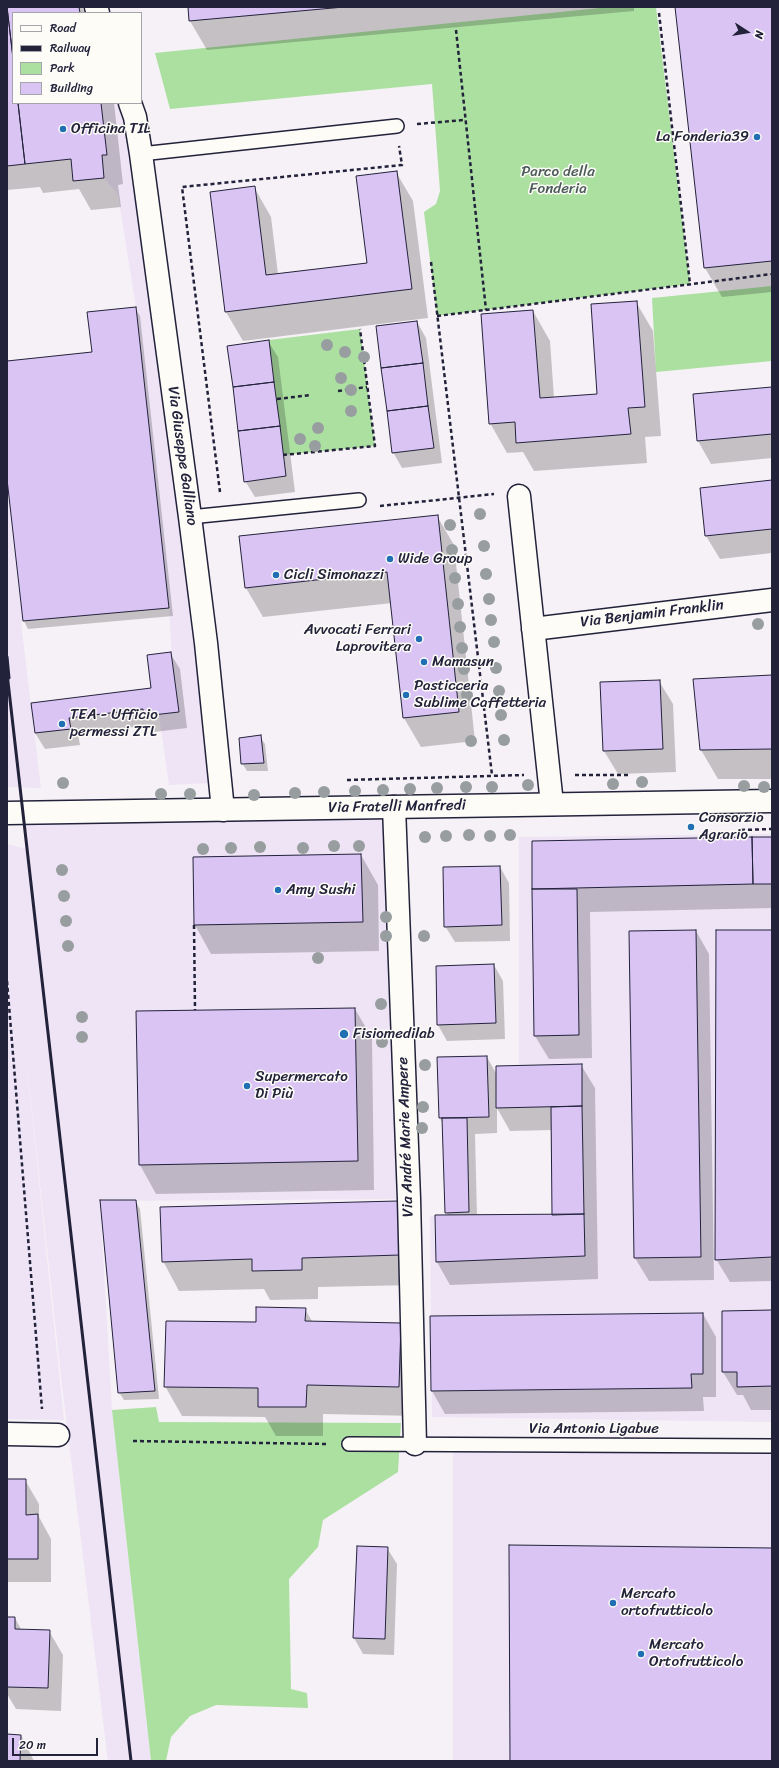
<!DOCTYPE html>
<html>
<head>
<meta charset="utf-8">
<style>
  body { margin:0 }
  #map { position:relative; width:779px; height:1768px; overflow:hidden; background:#f6f1f6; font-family:Sriracha,sans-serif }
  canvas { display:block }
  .frame { position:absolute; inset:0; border:8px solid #22223b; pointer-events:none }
  .legend { position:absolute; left:12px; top:12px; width:130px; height:92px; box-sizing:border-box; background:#fdfcf7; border:1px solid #a5a5ac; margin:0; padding:5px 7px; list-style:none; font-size:12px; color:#22223b }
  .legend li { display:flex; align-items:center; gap:8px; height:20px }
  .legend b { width:20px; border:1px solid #a5a5ac }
  .north { position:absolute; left:727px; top:12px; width:40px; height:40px; -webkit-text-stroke:3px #fdfcf7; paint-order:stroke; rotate:102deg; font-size:11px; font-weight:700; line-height:16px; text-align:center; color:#22223b }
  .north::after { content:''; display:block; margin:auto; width:14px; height:18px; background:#22223b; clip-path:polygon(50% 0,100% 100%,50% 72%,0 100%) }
  .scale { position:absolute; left:12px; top:1738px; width:86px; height:18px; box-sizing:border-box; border:2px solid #22223b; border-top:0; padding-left:5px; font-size:12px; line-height:14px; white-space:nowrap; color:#22223b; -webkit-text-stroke:3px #fdfcf7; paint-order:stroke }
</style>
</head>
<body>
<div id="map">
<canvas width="779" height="1768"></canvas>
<div class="frame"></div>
<ul class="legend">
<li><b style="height:5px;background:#fdfcf7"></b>Road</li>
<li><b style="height:5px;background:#22223b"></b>Railway</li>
<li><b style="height:11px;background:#ace0a1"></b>Park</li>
<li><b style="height:11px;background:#dac4f4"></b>Building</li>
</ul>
<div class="north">N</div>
<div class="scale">20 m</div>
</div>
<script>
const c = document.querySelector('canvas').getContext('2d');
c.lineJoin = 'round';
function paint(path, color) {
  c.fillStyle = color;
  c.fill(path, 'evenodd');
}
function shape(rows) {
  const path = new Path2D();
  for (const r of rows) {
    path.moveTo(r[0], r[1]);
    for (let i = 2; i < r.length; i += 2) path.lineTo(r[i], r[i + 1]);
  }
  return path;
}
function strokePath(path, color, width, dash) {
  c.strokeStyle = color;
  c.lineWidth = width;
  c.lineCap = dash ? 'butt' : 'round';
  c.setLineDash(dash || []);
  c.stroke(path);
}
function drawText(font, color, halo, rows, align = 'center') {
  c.font = font + ' Sriracha,sans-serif';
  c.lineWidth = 3;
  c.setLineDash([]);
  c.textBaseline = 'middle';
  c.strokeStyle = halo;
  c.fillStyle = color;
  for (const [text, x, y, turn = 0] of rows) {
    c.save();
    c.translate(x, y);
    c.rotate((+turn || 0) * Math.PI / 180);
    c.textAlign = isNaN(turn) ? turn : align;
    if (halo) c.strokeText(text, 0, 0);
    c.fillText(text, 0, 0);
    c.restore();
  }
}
const built = shape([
  [101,103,125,103,129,122,211,783,169,785,159,715,179,712,172,657,169,608,136,307,118,195,104,178,102,155,107,154],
  [7,479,23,621,21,623,41,788,7,787],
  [394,807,409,1199,100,1201,112,1410,151,1761,108,1761,62,1385,22,1020,64,1420,7,1419,7,844,27,849,22,813],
  [772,834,772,1422,432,1417,430,1217,435,1215,552,1214,550,1107,496,1108,496,1066,519,1065,519,837],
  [453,1444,772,1446,772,1761,453,1761]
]);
const green = shape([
  [609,7,656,7,690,284,437,316,424,212,436,204,440,191,432,84,170,109,155,53],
  [772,286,772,361,656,372,652,298],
  [360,329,375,446,283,455,269,340],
  [156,1407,159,1422,401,1423,398,1472,323,1520,318,1547,289,1579,291,1689,307,1693,308,1708,216,1705,190,1716,171,1737,166,1761,151,1761,112,1410]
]);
const shadow = shape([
  [7,7,82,7,85,13,13,13,13,103,114,103,123,184,118,185,121,207,91,210,79,189,43,193,40,187,7,190],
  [189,7,634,7,634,11,207,50,190,21],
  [676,7,772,7,772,292,722,297,705,268],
  [396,172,413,201,428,318,243,341,226,312,254,187,271,217,278,274,368,263],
  [636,302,653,331,661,436,645,437,647,463,534,471,523,452,507,453,490,423,533,311,550,341,554,398,598,395],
  [135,308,140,316,173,616,28,629,24,621,7,470,7,362,93,352],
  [417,322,426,338,442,463,402,468,393,452],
  [268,341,278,357,295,492,255,497,245,481],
  [772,388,772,458,711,464,698,441],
  [772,481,772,553,720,559,706,536],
  [437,516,454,545,475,741,421,747,404,718,392,603,263,617,246,588],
  [170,653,180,669,187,728,154,732,150,725,78,734,80,745,45,749,35,733,32,703,152,689],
  [772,676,772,779,718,779,701,750],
  [659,681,673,704,676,772,618,774,604,751],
  [260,737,265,744,268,771,247,771,242,763],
  [772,838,772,908,590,912,592,1058,549,1059,535,1036,533,842],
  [361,855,378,885,379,951,211,954,195,925],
  [500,867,509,883,510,941,455,942,445,926],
  [696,931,709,954,714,1280,649,1281,635,1258],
  [772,931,772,1281,730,1282,716,1259],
  [494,965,503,981,505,1039,447,1041,438,1025],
  [355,1009,372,1038,374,1190,156,1194,140,1165,137,1012],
  [487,1057,497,1075,581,1065,595,1088,598,1279,450,1285,437,1262,448,1216,446,1212,443,1124,440,1118,438,1058],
  [497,1108,510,1131,552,1130,553,1216,477,1216,475,1134,497,1133],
  [135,1201,140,1209,159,1399,124,1400,119,1392],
  [398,1202,414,1231,416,1285,318,1287,318,1299,270,1300,264,1289,179,1291,163,1261],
  [305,1309,313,1323,400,1324,417,1354,416,1416,323,1414,323,1436,276,1436,265,1417,182,1416,165,1386],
  [772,1311,772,1410,751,1410,743,1395,737,1395,723,1372,723,1312],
  [703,1314,716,1337,716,1397,703,1397,704,1411,445,1414,432,1391],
  [7,1480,25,1480,39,1504,39,1517,51,1539,51,1582,7,1582],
  [387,1548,397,1564,394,1655,363,1654,354,1638],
  [7,1618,15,1618,22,1631,49,1631,63,1655,61,1711,16,1709,7,1694],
  [7,1735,21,1735,34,1761,7,1761]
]);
const building = shape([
  [7,7,79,7,80,13,13,13,13,58,7,7],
  [7,7,13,58,13,103,18,103,25,164,7,166,7,7],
  [188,7,344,7,189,21,188,7],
  [675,7,772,7,772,261,704,268,675,7],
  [18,103,101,103,107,155,102,155,104,178,73,181,71,159,25,164,18,103],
  [397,171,412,289,225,312,210,192,255,186,266,275,367,263,356,176,397,171],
  [637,301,645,407,628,408,631,434,516,443,515,422,489,424,481,314,533,310,540,398,597,394,591,304,637,301],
  [136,307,169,608,23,621,7,479,7,361,92,352,87,312,136,307],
  [417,321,423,363,381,368,376,326,417,321],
  [269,340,274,382,233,387,227,346,269,340],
  [423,363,428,406,387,411,381,368,423,363],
  [274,382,280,426,238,431,233,387,274,382],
  [772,387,772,434,697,441,693,394,772,387],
  [428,406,434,448,392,453,387,411,428,406],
  [280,426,286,476,244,482,238,431,280,426],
  [772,480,772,529,705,536,700,488,772,480],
  [438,515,459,712,403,718,387,572,245,588,239,536,438,515],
  [171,652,179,712,144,716,143,709,69,718,71,729,35,733,31,703,151,688,147,655,171,652],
  [772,675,772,749,700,750,693,679,772,675],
  [660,680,663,749,603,751,600,682,660,680],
  [261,735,264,763,241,764,239,738,261,735],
  [752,837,753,884,532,889,532,841,752,837],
  [752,837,772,837,772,884,753,884,752,837],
  [361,854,363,922,194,925,193,857,361,854],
  [500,866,502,925,444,927,443,867,500,866],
  [532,889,577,889,579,1035,534,1036,532,889],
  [696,930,701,1257,634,1258,629,931,696,930],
  [716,930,772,930,772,1257,715,1260,716,930],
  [494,964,496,1023,437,1025,436,966,494,964],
  [355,1008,358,1161,139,1165,136,1011,355,1008],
  [487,1056,489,1117,439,1118,437,1057,487,1056],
  [582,1064,582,1106,496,1108,496,1066,582,1064],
  [582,1106,584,1214,552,1215,551,1107,582,1106],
  [442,1118,467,1118,469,1212,445,1213,442,1118],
  [100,1200,136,1200,155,1391,118,1393,100,1200],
  [398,1201,400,1255,302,1258,302,1270,252,1271,252,1259,162,1262,160,1207,398,1201],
  [584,1214,585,1256,436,1262,435,1215,584,1214],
  [256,1307,306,1308,305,1321,401,1323,399,1387,307,1385,306,1407,258,1407,258,1388,164,1387,166,1321,256,1322,256,1307],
  [772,1310,772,1386,737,1387,737,1372,722,1372,722,1311,772,1310],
  [703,1313,703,1374,691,1374,692,1388,431,1391,430,1316,703,1313],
  [7,1479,26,1479,26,1515,38,1514,38,1559,7,1559,7,1479],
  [509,1545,772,1548,772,1761,510,1761,509,1545],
  [357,1546,388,1547,385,1639,353,1638,357,1546],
  [7,1617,15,1617,15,1629,50,1630,48,1688,7,1687,7,1617],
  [7,1734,21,1735,20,1761,7,1761,7,1734]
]);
const path = shape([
  [659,13,690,284],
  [456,30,486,310],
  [417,124,464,120],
  [431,262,492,775],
  [437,316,772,274],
  [338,391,367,387],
  [277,399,311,395],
  [283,455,375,446,360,329],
  [220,492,182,187,402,165,399,146],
  [380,506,494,494],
  [575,775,628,775],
  [347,780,524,775],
  [741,830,772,829],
  [194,925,195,1010],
  [7,981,42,1409],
  [133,1441,329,1444]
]);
const lane = shape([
  [141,154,397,126],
  [190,517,359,500],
  [349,1444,772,1446]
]);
const street = shape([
  [96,7,98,13],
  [130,103,135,117,141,154,190,517,206,643,223,810],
  [519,496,552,804],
  [533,629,772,600],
  [394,807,409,1199,415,1444],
  [7,1434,58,1435]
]);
const secondary = shape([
  [7,813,772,801]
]);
const rail = shape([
  [7,657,9,678],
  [7,673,131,1761]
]);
const trees = [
  [327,345],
  [345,352],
  [364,357],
  [341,378],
  [351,390],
  [351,411],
  [318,428],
  [300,439],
  [315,446],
  [480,514],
  [450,525],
  [484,546],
  [452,550],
  [486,574],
  [455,578],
  [489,599],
  [458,604],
  [491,620],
  [758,624],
  [460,627],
  [494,642],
  [462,648],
  [496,668],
  [464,669],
  [499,691],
  [467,695],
  [501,715],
  [504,740],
  [471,741],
  [642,782],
  [63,783],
  [613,784],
  [528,785],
  [744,786],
  [466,787],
  [492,787],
  [764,787],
  [437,788],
  [410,789],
  [383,790],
  [355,791],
  [324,792],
  [295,793],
  [161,794],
  [190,794],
  [254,795],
  [469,835],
  [510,835],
  [446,836],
  [490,836],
  [425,837],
  [334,846],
  [359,846],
  [260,847],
  [231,848],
  [303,848],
  [203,849],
  [62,870],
  [64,896],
  [386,917],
  [66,921],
  [386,936],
  [424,936],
  [68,946],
  [318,958],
  [381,1004],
  [82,1017],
  [82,1037],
  [382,1042],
  [425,1065],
  [423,1107],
  [422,1128]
];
const markers = [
  [63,129,4,"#1f6fb2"],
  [757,137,4,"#1f6fb2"],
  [390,559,4,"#1f6fb2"],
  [276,575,4,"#1f6fb2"],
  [419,639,4,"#1f6fb2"],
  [424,662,4,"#1f6fb2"],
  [406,695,4,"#1f6fb2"],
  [62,724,4,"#1f6fb2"],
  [691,827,4,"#1f6fb2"],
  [278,890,4,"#1f6fb2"],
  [344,1034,5,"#1f6fb2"],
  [247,1086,4,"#1f6fb2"],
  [613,1603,4,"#1f6fb2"],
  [641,1654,4,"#1f6fb2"]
];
const poiNames = [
  ["Officina TIL",71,129],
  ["La Fonderia39",749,137,"right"],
  ["Wide Group",398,559],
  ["Cicli Simonazzi",284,575],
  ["Avvocati Ferrari",411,630,"right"],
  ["Laprovitera",411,647,"right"],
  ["Mamasun",432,662],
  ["Pasticceria",414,686],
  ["Sublime Caffetteria",414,703],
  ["TEA - Ufficio",70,715],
  ["permessi ZTL",70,732],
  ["Consorzio",699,818],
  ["Agrario",699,835],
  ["Amy Sushi",286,890],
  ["Fisiomedilab",353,1034],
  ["Supermercato",255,1077],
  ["Di Più",255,1094],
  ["Mercato",621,1594],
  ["ortofrutticolo",621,1611],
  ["Mercato",649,1645],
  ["Ortofrutticolo",649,1662]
];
const parkNames = [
  ["Parco della",558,172],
  ["Fonderia",558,189]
];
const streetNames = [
  ["Via Giuseppe Galliano",182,456,82],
  ["Via Benjamin Franklin",652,614,-7],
  ["Via Fratelli Manfredi",397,807,-1],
  ["Via André Marie Ampere",406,1137,-92],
  ["Via Antonio Ligabue",594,1429]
];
paint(built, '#eee4f5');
paint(green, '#ace0a1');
paint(shadow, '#0003');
paint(building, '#dac4f4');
strokePath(building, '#22223b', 1);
strokePath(lane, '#22223b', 16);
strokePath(street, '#22223b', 25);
strokePath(secondary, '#22223b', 25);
strokePath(path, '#22223b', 2.5, [4, 3]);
strokePath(lane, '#fdfcf7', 13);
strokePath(street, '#fdfcf7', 22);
strokePath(secondary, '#fdfcf7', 22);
strokePath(rail, '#22223b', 3);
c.fillStyle = '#989ea0';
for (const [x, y] of trees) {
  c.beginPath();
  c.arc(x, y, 6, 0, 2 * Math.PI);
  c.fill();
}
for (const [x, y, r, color] of markers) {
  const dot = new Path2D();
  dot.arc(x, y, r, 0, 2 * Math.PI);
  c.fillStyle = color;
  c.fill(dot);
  strokePath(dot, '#fdfcf7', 1.5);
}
drawText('15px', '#22223b', '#fdfcf7', poiNames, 'left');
drawText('15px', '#4b5b5a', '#fdfcf7', parkNames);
drawText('15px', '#22223b', '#fdfcf7', streetNames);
</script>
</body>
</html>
